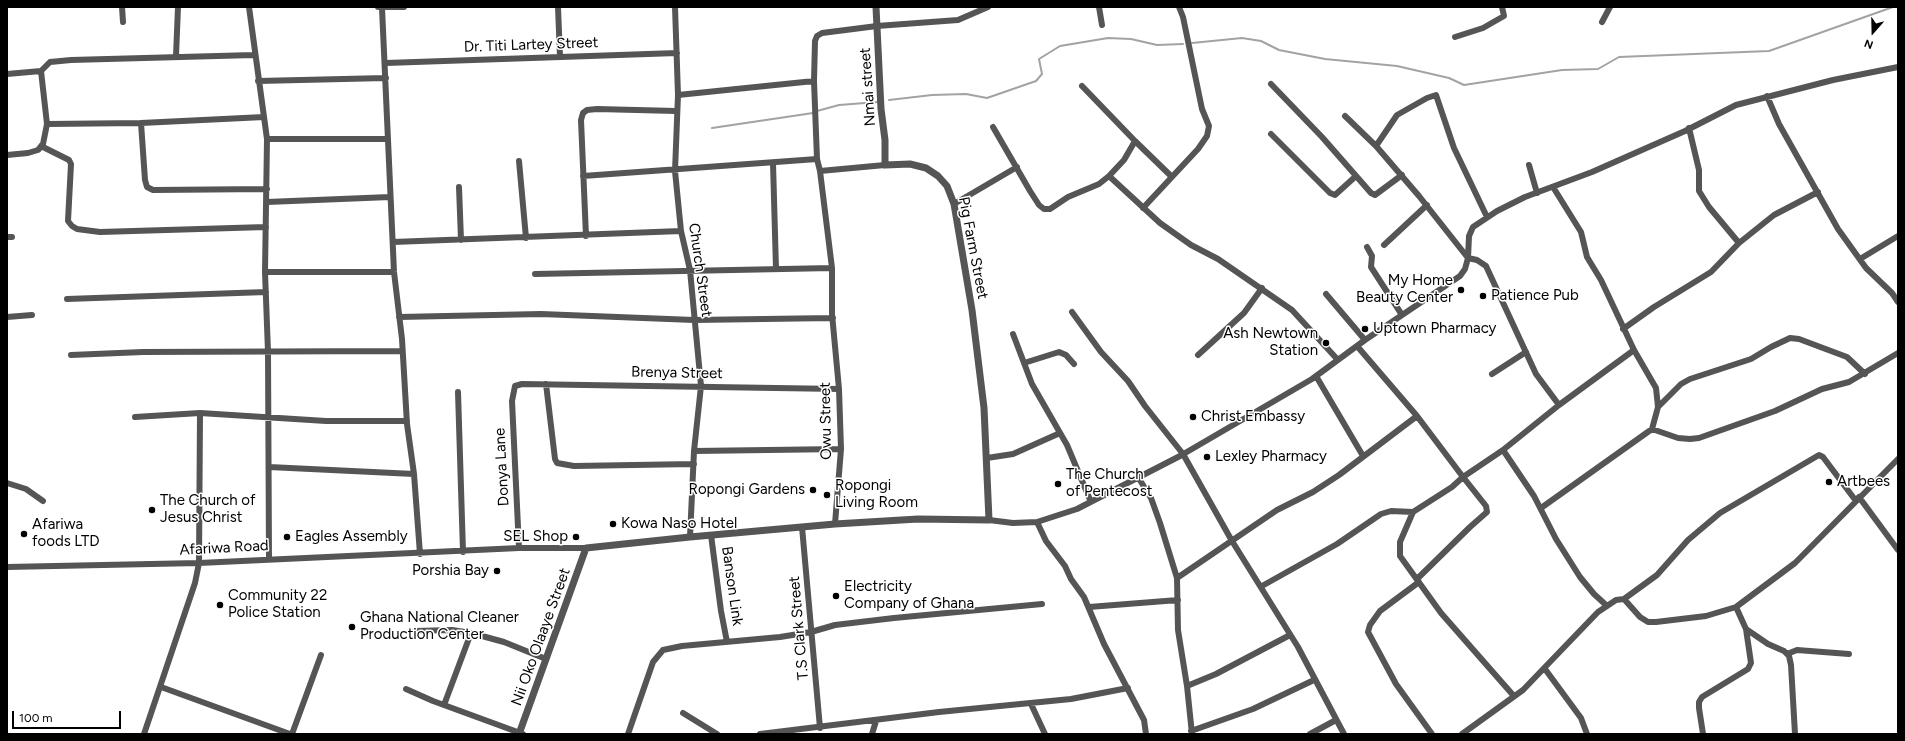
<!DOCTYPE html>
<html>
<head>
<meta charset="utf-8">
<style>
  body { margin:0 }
  #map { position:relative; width:1905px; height:741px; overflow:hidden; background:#fff; font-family:Figtree,sans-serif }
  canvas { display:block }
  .frame { position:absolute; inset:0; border:8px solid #000; pointer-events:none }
  .north { position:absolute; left:1853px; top:12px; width:40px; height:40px; -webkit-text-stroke:3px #fff; paint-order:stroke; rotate:200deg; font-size:11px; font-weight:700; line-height:16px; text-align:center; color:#000 }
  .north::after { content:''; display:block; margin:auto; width:14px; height:18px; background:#000; clip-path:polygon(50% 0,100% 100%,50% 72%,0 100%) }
  .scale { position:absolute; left:12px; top:711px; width:109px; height:18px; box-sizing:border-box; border:2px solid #000; border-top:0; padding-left:5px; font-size:12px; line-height:14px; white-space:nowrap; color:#000; -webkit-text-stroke:3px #fff; paint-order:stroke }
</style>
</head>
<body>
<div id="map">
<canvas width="1905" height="741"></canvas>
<div class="frame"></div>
<div class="north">N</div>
<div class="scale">100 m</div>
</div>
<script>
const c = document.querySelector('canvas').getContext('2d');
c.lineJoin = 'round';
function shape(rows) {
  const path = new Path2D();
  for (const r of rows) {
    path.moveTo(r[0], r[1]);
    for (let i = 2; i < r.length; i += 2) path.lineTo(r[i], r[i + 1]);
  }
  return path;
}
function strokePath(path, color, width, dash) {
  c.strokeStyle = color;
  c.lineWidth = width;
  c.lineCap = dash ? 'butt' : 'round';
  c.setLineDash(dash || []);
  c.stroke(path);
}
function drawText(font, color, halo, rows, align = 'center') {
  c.font = font + ' Figtree,sans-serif';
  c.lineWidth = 3;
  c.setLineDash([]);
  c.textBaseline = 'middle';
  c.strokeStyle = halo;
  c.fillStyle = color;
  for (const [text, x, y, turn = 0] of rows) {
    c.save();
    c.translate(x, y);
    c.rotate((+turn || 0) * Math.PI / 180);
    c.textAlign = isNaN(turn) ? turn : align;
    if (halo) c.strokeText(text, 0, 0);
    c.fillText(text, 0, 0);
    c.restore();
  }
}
const stream = shape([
  [1192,43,1242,38,1261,41,1279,50,1325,59,1397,66,1449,78,1464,85,1562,70,1598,69,1619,57,1769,51,1893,7],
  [889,100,932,95,966,94,987,98,1036,81,1042,74,1039,59,1060,46,1108,38,1131,39,1157,45,1183,44],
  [817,111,839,105,878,102],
  [712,128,813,113]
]);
const minor = shape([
  [122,7,123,22],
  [249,7,267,139,265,272,268,352,269,559],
  [378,7,404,7],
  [558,7,560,57],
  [675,7,678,95,675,171,681,231,690,270,701,386,694,451,690,537],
  [1099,7,1102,25],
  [382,8,394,272,402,339,407,424,414,474,420,554],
  [1602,22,1610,7],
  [1455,37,1483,28,1504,16,1502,7],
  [176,56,178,7],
  [386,63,677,53],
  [7,74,41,71,50,62,71,60,254,55],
  [258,81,386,78],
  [1271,84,1322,137,1371,193,1375,195,1402,175],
  [1082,86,1135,141,1171,176],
  [678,95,814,81],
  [1767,96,1779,124,1838,229,1866,268,1892,293,1898,302],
  [1345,116,1376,146,1419,196,1468,258,1477,260,1486,266,1536,374,1559,405],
  [141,123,145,180,147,187,153,190,267,189],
  [47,124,141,123,264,117],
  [993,127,1030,191,1039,205,1044,209,1050,209,1068,197,1099,184,1109,176,1124,160,1135,141],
  [1689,128,1699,170,1699,191,1709,207,1739,243],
  [1271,134,1330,193,1335,195,1356,176],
  [267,139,387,139],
  [41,146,69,160,71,164,68,221,72,226,77,229,100,232,266,227],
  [1376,146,1397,115,1427,98,1436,95,1454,148,1487,217],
  [7,155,28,153,38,150,43,144,47,124,41,71],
  [519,161,526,238],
  [773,163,776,269],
  [1529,165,1537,193],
  [820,171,817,159,814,81,815,41,817,36,822,33,877,26,958,20,988,7],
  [583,176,817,159],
  [1109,176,1160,223,1191,245,1218,259,1292,310,1338,360],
  [459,187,461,240],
  [267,202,390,197],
  [954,204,1017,167],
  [1143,208,1198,149,1207,136,1209,126,1202,109,1183,17,1179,7],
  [586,236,581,120,583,113,587,110,597,109,676,111],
  [7,237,12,237],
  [393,242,681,231],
  [1384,245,1427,205],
  [1367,247,1372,256,1371,267,1402,315],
  [1860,259,1898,236],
  [265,272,394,272],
  [535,274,832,268],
  [1326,294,1365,340],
  [67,299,266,292],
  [1072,312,1101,352,1128,381,1145,406,1183,454,1232,541,1298,647,1344,734],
  [7,317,32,315],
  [399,317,541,314,694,320,833,318],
  [1623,329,1654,307,1711,272,1739,243,1774,215,1818,192],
  [1013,334,1032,384,1067,445,1091,502],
  [1357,346,1417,416,1463,477,1452,487,1413,512,1400,542,1400,556,1441,613,1513,695],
  [71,355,143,352,402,351],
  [1198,355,1244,313,1262,288],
  [1024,363,1059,352,1066,355,1074,364],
  [1492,374,1526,352],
  [1316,376,1363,456],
  [546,384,555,459,557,463,574,466,694,464],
  [458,392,463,552],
  [1658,407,1681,384,1690,379,1751,359,1771,347,1790,338,1799,339,1847,357,1865,374],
  [135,417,200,413],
  [1652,429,1678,438,1690,439,1699,438,1775,411,1822,389,1849,382,1898,353],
  [1503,450,1534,496,1556,539,1580,577,1594,594,1606,605],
  [694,451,841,449],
  [987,458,1013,454,1060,433],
  [269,467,414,474],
  [1138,477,1151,498,1160,523,1177,578,1178,630,1187,686,1192,734],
  [7,483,26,489,43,501],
  [1859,497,1898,550],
  [1541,508,1652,429,1658,407,1656,388,1634,350,1601,280,1587,257,1581,232,1553,187],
  [989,520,1013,523,1037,522,1077,509,1180,456,1312,379,1365,340,1460,276,1465,269,1468,258,1469,236,1473,227,1497,211,1525,197,1592,172,1685,131,1736,105,1833,80,1898,67],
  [1037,522,1046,541,1065,566,1071,579,1084,597,1104,644,1144,720,1146,734],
  [835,524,841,449,839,389,832,314,832,268,820,171,885,165],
  [802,527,820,728],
  [711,535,721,611,727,642],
  [519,548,512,401,515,386,522,384,839,389],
  [7,567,199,563,519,548,586,548],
  [1177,578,1277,510,1313,492,1339,475,1417,416],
  [1417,579,1470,527,1487,512,1486,506,1463,477,1503,450,1559,405,1634,350],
  [1419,582,1380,611,1370,625,1368,632,1396,684,1432,734],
  [1262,586,1337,544,1381,514,1391,511,1413,512],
  [1624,599,1657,575,1688,540,1720,513,1819,455,1823,457,1856,501],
  [1089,607,1178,600],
  [1746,629,1768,644,1784,651,1789,656,1791,665,1795,734],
  [415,631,452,630,471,633,504,642,546,659],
  [1787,654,1797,650,1849,654],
  [1545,669,1581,718,1587,734],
  [1187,686,1216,674,1290,635],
  [161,687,290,734],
  [406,689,433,701,523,734],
  [1031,704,1045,734],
  [444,705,471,633],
  [683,713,717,734],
  [1191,731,1253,709,1314,680],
  [144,734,195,583,199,563,200,413,326,421,407,421],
  [292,734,321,655],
  [628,734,653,662,663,650,682,646,780,637,811,632,835,625,894,618,1042,604],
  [760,734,939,712,1071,699,1128,688],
  [872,734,876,721],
  [1310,734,1336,720],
  [1462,734,1523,690,1598,612,1616,600,1624,599,1640,617,1648,622,1656,622,1706,616,1736,607,1795,563,1898,459],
  [1703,734,1699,708,1699,702,1702,697,1748,669,1751,663,1746,629,1736,607]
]);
const tertiary = shape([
  [519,734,586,548,690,537,835,524,918,519,989,520,984,408,972,310,954,204,947,186,938,176,926,168,910,164,885,165,885,140,881,109,876,7]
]);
const markers = [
  [1461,290,4,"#000"],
  [1483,296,4,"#000"],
  [1365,329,4,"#000"],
  [1326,343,4,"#000"],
  [1193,417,4,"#000"],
  [1207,457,4,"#000"],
  [1829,482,4,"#000"],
  [1058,484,4,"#000"],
  [813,490,4,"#000"],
  [827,495,4,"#000"],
  [152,510,4,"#000"],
  [613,524,4,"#000"],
  [24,534,4,"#000"],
  [287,537,4,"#000"],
  [576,537,4,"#000"],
  [497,571,4,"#000"],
  [836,596,4,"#000"],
  [220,605,4,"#000"],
  [352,627,4,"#000"]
];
const streetNames = [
  ["Dr. Titi Lartey Street",531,45,-2],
  ["Nmai street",868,87,-94],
  ["Pig Farm Street",973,248,79],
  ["Church Street",700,270,82],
  ["Brenya Street",677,373,1],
  ["Owu Street",826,421,-91],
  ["Donya Lane",502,467,-93],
  ["Afariwa Road",224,548,-3],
  ["Banson Link",732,586,82],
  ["T.S Clark Street",799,628,-95],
  ["Nii Oko Olaaye Street",541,637,-70]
];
const poiNames = [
  ["My Home",1453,281,"right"],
  ["Beauty Center",1453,298,"right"],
  ["Patience Pub",1491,296],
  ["Uptown Pharmacy",1373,329],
  ["Ash Newtown",1318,334,"right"],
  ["Station",1318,351,"right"],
  ["Christ Embassy",1201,417],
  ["Lexley Pharmacy",1215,457],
  ["The Church",1066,475],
  ["of Pentecost",1066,492],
  ["Artbees",1837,482],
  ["Ropongi",835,486],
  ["Living Room",835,503],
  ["Ropongi Gardens",805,490,"right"],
  ["The Church of",160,501],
  ["Jesus Christ",160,518],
  ["Kowa Naso Hotel",621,524],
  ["Afariwa",32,525],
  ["foods LTD",32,542],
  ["Eagles Assembly",295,537],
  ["SEL Shop",568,537,"right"],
  ["Porshia Bay",489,571,"right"],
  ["Electricity",844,587],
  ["Company of Ghana",844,604],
  ["Community 22",228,596],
  ["Police Station",228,613],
  ["Ghana National Cleaner",360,618],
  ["Production Center",360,635]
];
strokePath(stream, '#a3a3a3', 2);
strokePath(minor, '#555', 6);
strokePath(tertiary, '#555', 7);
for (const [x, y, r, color] of markers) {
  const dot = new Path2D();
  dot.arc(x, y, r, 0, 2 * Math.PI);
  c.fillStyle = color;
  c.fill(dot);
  strokePath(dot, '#fff', 1.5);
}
drawText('15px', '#000', '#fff', streetNames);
drawText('15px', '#000', '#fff', poiNames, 'left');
</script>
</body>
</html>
